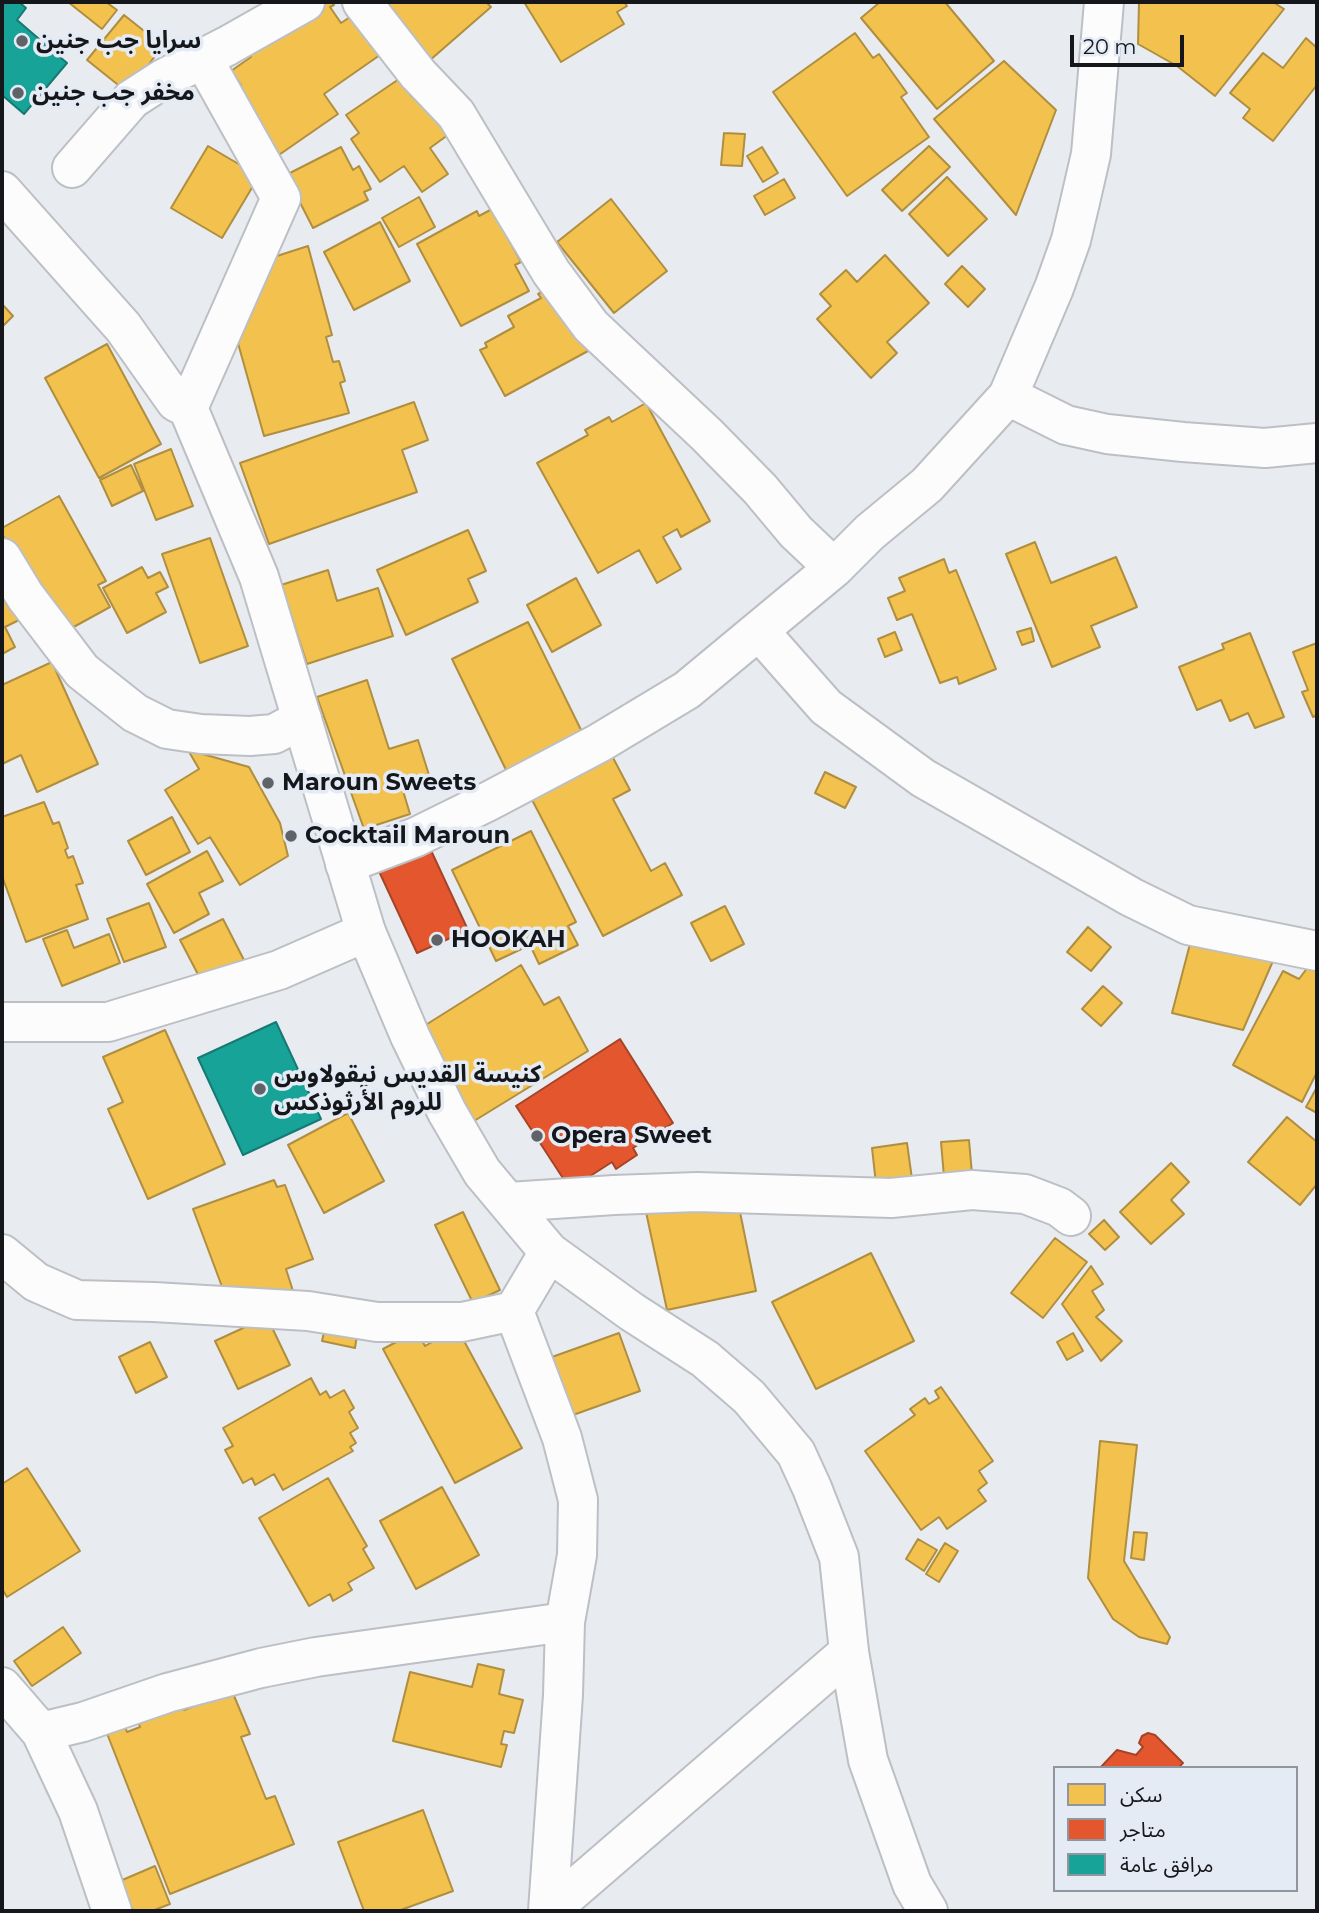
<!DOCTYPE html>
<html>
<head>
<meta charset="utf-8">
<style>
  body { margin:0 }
  #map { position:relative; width:1319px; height:1913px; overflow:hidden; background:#e8ecf1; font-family:Montserrat,"Noto Sans Arabic",sans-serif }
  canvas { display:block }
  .frame { position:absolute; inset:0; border:4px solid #15171b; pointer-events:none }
  .legend { position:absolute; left:1053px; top:1766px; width:245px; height:126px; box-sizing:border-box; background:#e4ebf5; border:2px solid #91969e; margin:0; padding:9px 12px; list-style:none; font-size:21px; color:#15171b }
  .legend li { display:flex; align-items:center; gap:14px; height:35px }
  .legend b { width:35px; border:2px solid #91969e }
  .scale { position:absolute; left:1070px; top:35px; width:114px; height:32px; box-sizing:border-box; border:4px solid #15171b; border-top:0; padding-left:9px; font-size:21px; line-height:24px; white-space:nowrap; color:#15171b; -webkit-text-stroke:5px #e4ebf5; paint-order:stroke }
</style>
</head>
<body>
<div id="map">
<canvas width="1319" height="1913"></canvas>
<div class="frame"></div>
<ul class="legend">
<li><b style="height:19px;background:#f2c14e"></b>سكن</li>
<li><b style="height:19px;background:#e4572e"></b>متاجر</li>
<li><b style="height:19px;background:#17a398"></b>مرافق عامة</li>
</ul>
<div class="scale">20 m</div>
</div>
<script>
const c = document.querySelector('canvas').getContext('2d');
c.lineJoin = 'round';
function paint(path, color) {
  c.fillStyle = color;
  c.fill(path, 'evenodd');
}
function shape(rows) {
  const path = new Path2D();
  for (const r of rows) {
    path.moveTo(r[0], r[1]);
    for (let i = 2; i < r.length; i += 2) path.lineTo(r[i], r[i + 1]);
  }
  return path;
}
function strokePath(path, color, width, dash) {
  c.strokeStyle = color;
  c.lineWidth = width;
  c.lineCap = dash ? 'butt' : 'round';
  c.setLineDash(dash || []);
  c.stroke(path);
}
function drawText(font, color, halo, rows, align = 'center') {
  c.font = font + ' Montserrat,"Noto Sans Arabic",sans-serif';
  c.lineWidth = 7;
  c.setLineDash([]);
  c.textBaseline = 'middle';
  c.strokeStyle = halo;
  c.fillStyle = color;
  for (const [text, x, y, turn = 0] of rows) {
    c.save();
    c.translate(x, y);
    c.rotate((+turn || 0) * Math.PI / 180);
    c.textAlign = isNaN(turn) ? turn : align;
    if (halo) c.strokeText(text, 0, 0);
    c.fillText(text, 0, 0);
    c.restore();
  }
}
const homes = shape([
  [68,2,106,2,117,10,102,29,68,2],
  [320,2,331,2,334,5,330,7,341,23,353,15,380,55,324,94,338,114,276,157,232,92,241,85,231,71,251,57,245,50,320,2],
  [382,2,486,2,491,7,429,61,382,2],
  [524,2,624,2,627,6,617,12,624,24,561,62,524,2],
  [880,2,945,2,994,61,937,109,861,18,880,2],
  [1139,2,1273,2,1284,9,1215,96,1177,66,1138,44,1139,2],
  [124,15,163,46,127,92,87,60,124,15],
  [855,33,873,58,879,54,907,93,901,97,929,137,847,196,773,92,855,33],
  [1306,38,1317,48,1317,85,1273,141,1243,118,1250,109,1230,93,1263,53,1283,68,1306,38],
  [1004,61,1056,110,1016,215,934,119,1004,61],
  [399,79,412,97,422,90,452,132,430,148,448,174,422,192,404,166,380,182,351,139,359,133,346,115,399,79],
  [724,133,745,134,742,166,721,165,724,133],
  [208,146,259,176,222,238,171,208,208,146],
  [929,146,950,167,902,211,882,190,929,146],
  [341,147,353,170,359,166,371,189,364,192,368,200,313,228,286,175,341,147],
  [762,147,778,173,763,182,747,156,762,147],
  [947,177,987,219,948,256,909,214,947,177],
  [784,179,795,198,765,215,754,196,784,179],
  [419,197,435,227,399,247,382,218,419,197],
  [611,199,667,271,614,313,557,242,611,199],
  [492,209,521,262,515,265,529,291,461,326,417,244,477,211,479,216,492,209],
  [380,222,410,281,354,310,324,252,380,222],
  [308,246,332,335,326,337,333,362,339,361,345,381,340,383,349,413,264,436,234,329,252,264,308,246],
  [885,255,929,303,887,342,897,353,871,378,817,319,831,306,820,294,846,270,857,282,885,255],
  [962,266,985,289,968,307,945,284,962,266],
  [553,286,588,351,505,396,480,350,487,347,485,343,514,327,508,316,541,298,538,294,553,286],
  [2,304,13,316,2,327,2,304],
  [107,344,161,444,99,478,45,378,107,344],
  [414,402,428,440,402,450,417,492,269,544,240,463,414,402],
  [646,403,710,521,681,537,677,529,663,537,681,569,657,583,639,550,598,573,537,463,588,435,585,430,609,417,612,422,646,403],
  [171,449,193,506,156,520,134,464,171,449],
  [131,465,143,491,112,506,100,480,131,465],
  [59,496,106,581,98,585,110,607,70,629,58,607,46,614,2,534,2,528,59,496],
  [468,530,486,571,468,579,478,602,406,635,377,570,468,530],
  [210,538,248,646,200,663,162,554,210,538],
  [1035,542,1051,583,1116,557,1137,607,1091,626,1100,647,1052,667,1006,554,1035,542],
  [944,559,949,573,956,570,996,669,959,684,957,677,940,683,912,614,897,620,888,598,905,591,899,578,944,559],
  [142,567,148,578,160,572,168,587,156,593,166,612,127,633,103,588,142,567],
  [328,570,337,601,378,588,393,636,307,664,281,585,328,570],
  [2,576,23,618,5,627,15,647,2,654,2,576],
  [576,578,601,625,552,652,527,605,576,578],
  [528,622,584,736,508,774,452,659,528,622],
  [1031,628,1034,641,1022,645,1017,632,1031,628],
  [895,632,902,650,885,657,878,639,895,632],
  [1250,633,1284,717,1255,728,1248,713,1230,721,1221,700,1197,710,1179,667,1224,649,1222,644,1250,633],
  [1317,643,1317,715,1313,717,1302,692,1308,690,1293,652,1317,643],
  [52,662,98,764,37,792,21,755,2,764,2,685,52,662],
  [367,680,389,749,418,740,429,775,401,784,410,814,364,829,317,697,367,680],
  [188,750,249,767,280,823,288,856,240,885,210,837,198,844,165,790,199,769,188,750],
  [610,752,630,790,613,799,651,871,665,863,682,895,603,936,529,794,610,752],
  [825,772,856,787,845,808,815,793,825,772],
  [44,802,53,824,59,822,68,848,65,850,68,858,73,856,83,883,76,885,88,919,26,942,2,876,2,817,44,802],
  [172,817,190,852,146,875,128,841,172,817],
  [531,831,576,922,568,926,578,945,539,964,530,945,496,961,452,870,531,831],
  [207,851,223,881,199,893,209,914,174,933,147,884,207,851],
  [149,903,166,947,124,962,107,919,149,903],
  [725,906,744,944,711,961,691,923,725,906],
  [223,919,244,960,202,982,180,940,223,919],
  [1088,927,1111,947,1091,971,1067,952,1088,927],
  [67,930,74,948,109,934,120,963,62,986,43,939,67,930],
  [1191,940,1273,961,1243,1030,1172,1013,1191,940],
  [1311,963,1317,970,1317,1072,1302,1102,1233,1065,1283,971,1299,979,1311,963],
  [521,965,544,1005,559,997,588,1051,474,1121,424,1026,521,965],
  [1103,986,1122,1003,1101,1026,1082,1009,1103,986],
  [165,1030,225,1164,148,1199,108,1109,123,1102,103,1057,165,1030],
  [1317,1087,1317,1113,1306,1107,1317,1087],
  [348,1113,384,1181,324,1213,288,1145,348,1113],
  [1287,1117,1317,1142,1317,1184,1300,1205,1248,1162,1287,1117],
  [969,1140,972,1174,944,1177,941,1142,969,1140],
  [907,1143,912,1179,876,1184,872,1148,907,1143],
  [1171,1163,1189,1182,1171,1200,1184,1214,1151,1244,1120,1212,1171,1163],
  [274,1180,277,1187,285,1185,313,1259,286,1269,293,1291,224,1292,193,1209,274,1180],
  [738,1202,756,1291,667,1310,646,1212,738,1202],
  [463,1212,500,1290,473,1303,435,1225,463,1212],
  [1104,1220,1119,1237,1105,1250,1089,1234,1104,1220],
  [1055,1238,1087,1262,1043,1318,1011,1293,1055,1238],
  [871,1253,914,1341,816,1389,772,1302,871,1253],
  [1091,1266,1103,1284,1092,1291,1104,1310,1096,1317,1122,1341,1101,1361,1062,1304,1091,1266],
  [267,1317,290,1365,238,1389,215,1341,267,1317],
  [326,1323,358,1329,355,1348,322,1341,326,1323],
  [457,1328,522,1448,455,1483,383,1349,417,1331,425,1346,457,1328],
  [619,1333,640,1391,573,1415,552,1357,619,1333],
  [1073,1333,1083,1351,1067,1360,1057,1342,1073,1333],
  [150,1342,167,1377,136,1393,119,1357,150,1342],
  [311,1378,320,1395,326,1391,330,1398,344,1390,354,1408,349,1412,358,1428,350,1433,356,1443,350,1447,353,1451,283,1490,274,1474,255,1485,252,1478,243,1483,225,1450,233,1446,223,1428,311,1378],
  [941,1387,993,1461,979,1471,987,1483,978,1490,986,1501,947,1529,939,1517,921,1530,865,1451,915,1415,910,1409,925,1398,929,1404,939,1398,935,1391,941,1387],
  [1100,1441,1137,1445,1124,1561,1170,1637,1167,1644,1139,1637,1113,1619,1088,1578,1100,1441],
  [27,1468,80,1551,7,1597,2,1589,2,1484,27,1468],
  [328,1478,367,1546,363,1549,374,1568,348,1583,352,1590,333,1601,330,1594,309,1606,259,1518,328,1478],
  [442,1487,479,1555,416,1589,380,1521,442,1487],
  [1134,1532,1147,1533,1144,1560,1131,1558,1134,1532],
  [918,1539,937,1550,924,1571,906,1559,918,1539],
  [945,1543,958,1551,939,1582,926,1574,945,1543],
  [63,1627,81,1653,32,1686,14,1661,63,1627],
  [478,1664,504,1670,499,1694,523,1700,514,1733,504,1731,501,1744,507,1745,501,1767,393,1741,410,1672,472,1687,478,1664],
  [232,1691,250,1734,241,1737,266,1799,275,1796,294,1844,170,1894,106,1731,124,1724,127,1732,140,1727,137,1719,181,1702,184,1710,232,1691],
  [423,1810,453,1891,398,1911,364,1911,338,1842,423,1810],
  [155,1866,170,1904,152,1911,133,1911,120,1881,155,1866]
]);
const shops = shape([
  [428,844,468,930,417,953,377,867,428,844],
  [620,1039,673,1123,633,1148,637,1155,616,1169,612,1162,570,1189,516,1106,620,1039],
  [1148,1733,1155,1735,1183,1763,1178,1768,1100,1768,1117,1750,1136,1755,1143,1747,1139,1743,1142,1736,1148,1733]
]);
const public = shape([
  [2,2,19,2,26,8,17,20,67,63,24,114,2,95,2,2],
  [276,1022,321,1119,243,1155,198,1058,276,1022]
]);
const minor = shape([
  [362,2,418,74,456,114,551,272,591,326,707,435,760,489,796,532,834,568],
  [72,168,132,99,163,79,227,46,305,2],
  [1008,396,1066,425,1107,434,1183,442,1265,448,1317,443],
  [188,408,281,198,203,59],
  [2,558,25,596,82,671,135,713,167,729,201,734,250,736,274,734,302,719],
  [759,631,826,707,923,778,1131,897,1188,925,1317,951],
  [345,864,416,837,489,801,599,743,687,690,834,568,870,532,927,485,1008,396,1054,288,1071,240,1080,202,1091,154,1104,2],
  [2,1022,108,1022,279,970,366,932],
  [509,1202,614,1195,697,1192,891,1198,972,1190,1025,1194,1059,1207,1071,1216],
  [2,1254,36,1282,77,1300,154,1302,308,1311,377,1322,462,1322,514,1311,549,1252],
  [514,1311,562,1438,578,1500,577,1555,565,1622],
  [2,1687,41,1732,78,1811,112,1911],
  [41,1732,83,1722,167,1693,261,1668,316,1657,565,1622,563,1695,548,1911],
  [549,1911,849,1652]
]);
const major = shape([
  [2,191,123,327,176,402,188,408,259,577,366,932,410,1036,447,1112,482,1172,549,1252,632,1312,705,1359,749,1397,796,1453,812,1488,839,1557,849,1652,868,1760,912,1884,928,1911]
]);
const markers = [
  [22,41,7,"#5f6266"],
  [18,93,7,"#5f6266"],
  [268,783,7,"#5f6266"],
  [291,836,7,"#5f6266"],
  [437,940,7,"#5f6266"],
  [260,1089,7,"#5f6266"],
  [537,1136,7,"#5f6266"]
];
const poiNames = [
  ["سرايا جب جنين",36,41],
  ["مخفر جب جنين",32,93],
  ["Maroun Sweets",282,783],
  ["Cocktail Maroun",305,836],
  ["HOOKAH",451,940],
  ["كنيسة القديس نيقولاوس",274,1075],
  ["للروم الأرثوذكس",274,1103],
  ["Opera Sweet",551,1136]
];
paint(homes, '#f2c14e');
strokePath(homes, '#b08e3f', 2);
paint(shops, '#e4572e');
strokePath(shops, '#a64428', 2);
paint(public, '#17a398');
strokePath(public, '#167972', 2);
strokePath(minor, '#bcbfc3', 42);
strokePath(major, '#bcbfc3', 42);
strokePath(minor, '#fcfcfd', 38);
strokePath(major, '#fcfcfd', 38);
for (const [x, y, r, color] of markers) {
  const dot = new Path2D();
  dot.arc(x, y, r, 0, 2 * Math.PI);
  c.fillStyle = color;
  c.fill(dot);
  strokePath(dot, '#e4ebf5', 2.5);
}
drawText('bold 24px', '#15171b', '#e4ebf5', poiNames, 'left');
</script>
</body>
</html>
